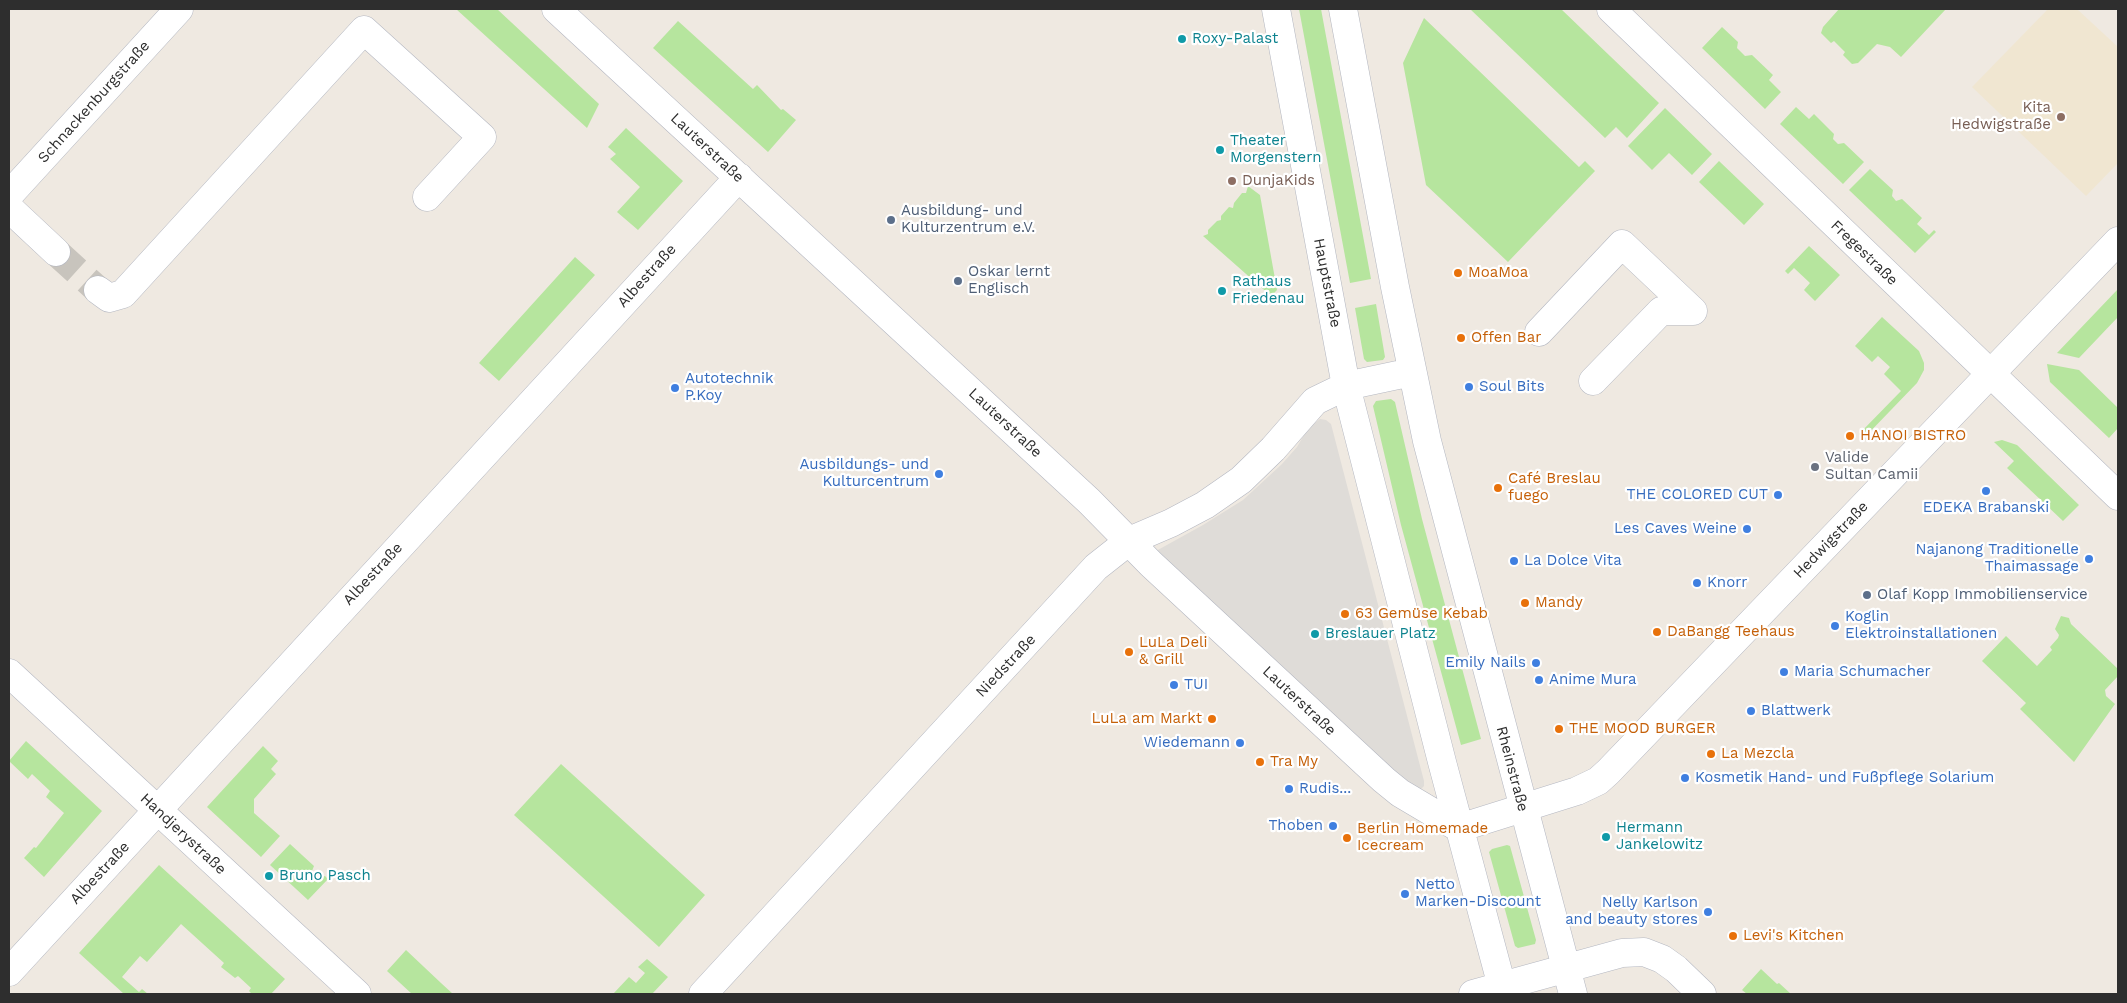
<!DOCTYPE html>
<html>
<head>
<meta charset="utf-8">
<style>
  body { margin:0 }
  #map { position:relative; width:2127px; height:1003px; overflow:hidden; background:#efe9e1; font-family:"Work Sans",sans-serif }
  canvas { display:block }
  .frame { position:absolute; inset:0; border:10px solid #2e2e2e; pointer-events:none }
</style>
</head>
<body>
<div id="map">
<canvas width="2127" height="1003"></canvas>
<div class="frame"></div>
</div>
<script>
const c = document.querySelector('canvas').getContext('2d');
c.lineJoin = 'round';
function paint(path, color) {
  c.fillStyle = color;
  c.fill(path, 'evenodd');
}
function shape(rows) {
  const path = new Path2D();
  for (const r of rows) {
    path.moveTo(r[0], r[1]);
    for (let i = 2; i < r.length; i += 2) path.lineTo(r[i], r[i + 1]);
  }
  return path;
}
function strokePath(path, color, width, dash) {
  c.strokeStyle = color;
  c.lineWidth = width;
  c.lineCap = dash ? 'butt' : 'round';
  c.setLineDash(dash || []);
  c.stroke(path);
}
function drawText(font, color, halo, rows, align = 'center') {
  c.font = font + ' "Work Sans",sans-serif';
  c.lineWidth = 4.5;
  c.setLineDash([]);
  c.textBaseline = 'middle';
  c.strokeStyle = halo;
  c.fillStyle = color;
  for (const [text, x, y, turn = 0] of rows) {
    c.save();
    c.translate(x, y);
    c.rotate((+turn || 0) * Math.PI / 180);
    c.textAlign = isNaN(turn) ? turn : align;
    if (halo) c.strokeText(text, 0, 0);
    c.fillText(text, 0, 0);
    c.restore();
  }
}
const education = shape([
  [2048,9,2077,9,2118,47,2118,163,2086,196,1972,87]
]);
const green = shape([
  [456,9,497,9,599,104,587,128],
  [1299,9,1321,9,1371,279,1350,283],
  [1470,9,1561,9,1659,103,1627,138,1616,127,1605,138],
  [1839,9,1946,9,1901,57,1890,47,1877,44,1858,63,1852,64,1843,55,1845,52,1834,41,1831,43,1821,33,1823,27],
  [1424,18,1579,167,1585,161,1595,171,1508,262,1426,185,1403,63],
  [678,21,753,89,757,85,781,110,783,109,796,120,768,152,653,48],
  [1722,27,1738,42,1737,48,1745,56,1752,55,1773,75,1769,80,1781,92,1765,109,1702,48],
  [1796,107,1809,119,1814,114,1834,134,1833,139,1838,144,1844,143,1864,162,1843,184,1780,124],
  [1665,108,1712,154,1692,175,1669,153,1652,170,1628,146],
  [626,128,683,181,638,230,617,212,640,187,610,159,616,154,608,147],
  [1719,161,1764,204,1744,225,1699,182],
  [1870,169,1893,190,1892,196,1896,201,1902,199,1922,218,1917,224,1929,235,1934,230,1936,232,1915,253,1849,190],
  [1248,186,1260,195,1277,290,1271,296,1203,236,1208,234,1208,230,1217,221,1221,220,1221,216,1229,207,1233,208,1234,203,1242,193,1246,193],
  [1809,246,1840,275,1815,301,1804,290,1810,283,1794,268,1788,274,1785,271],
  [575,257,595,275,499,381,479,363],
  [2118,289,2118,317,2079,358,2057,353],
  [1376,304,1385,357,1383,360,1367,362,1364,359,1355,308],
  [1882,317,1919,351,1924,363,1924,370,1917,383,1864,438,1859,434,1901,391,1884,374,1890,367,1878,356,1872,362,1855,346],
  [2047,364,2079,370,2118,408,2118,428,2109,438,2050,382],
  [1391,399,1395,402,1422,519,1481,739,1461,745,1401,525,1373,406,1376,401],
  [2002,440,2017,445,2079,505,2063,521,2007,468,2014,461,1994,442],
  [2061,616,2069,618,2071,624,2118,669,2118,676,2105,690,2106,696,2115,704,2074,762,2020,709,2026,703,1982,661,2006,636,2037,666,2052,650,2050,647,2058,638,2059,635,2055,629],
  [26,741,102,811,44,877,24,858,34,847,36,848,64,813,46,797,50,791,32,774,28,779,9,761],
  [263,746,278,761,271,769,276,774,254,799,254,813,280,836,261,857,207,807],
  [561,764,705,895,659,947,514,815],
  [290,844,314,866,312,871,319,878,325,876,328,879,308,900,270,865],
  [1507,845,1510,846,1536,940,1535,944,1518,948,1515,946,1489,852,1492,849],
  [159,865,285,979,271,994,252,994,249,991,251,988,238,976,235,978,221,967,224,963,181,924,147,962,140,956,122,977,139,992,142,989,148,994,124,994,79,953],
  [406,950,441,983,453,994,412,994,387,971],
  [647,959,668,977,652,994,613,994,629,977,636,983,645,973,638,967],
  [1761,969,1777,984,1779,983,1791,994,1747,994,1742,990]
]);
const plaza = shape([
  [1320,419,1326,420,1331,424,1424,781,1424,786,1419,791,1416,791,1156,551,1203,525,1243,500,1282,464,1297,447,1308,428]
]);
const minorTunnel = shape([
  [56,252,98,290]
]);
const minor = shape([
  [556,9,1089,501,1151,564,1384,780,1400,793,1459,828,1577,791,1598,781,1608,772,2118,241],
  [1276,9,1346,386,1442,762,1504,994],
  [1343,9,1395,287,1427,441,1573,994],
  [1611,9,2118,496],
  [9,195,179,9],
  [9,208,56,252],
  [98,290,109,298,123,294,364,30,482,137,427,197],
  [1539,332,1622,244,1693,311],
  [1593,381,1661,311,1693,311],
  [9,673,357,994],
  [9,972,739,177],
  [703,994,1096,567,1129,541,1171,523,1205,505,1241,480,1273,449,1315,401,1346,386,1412,372],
  [1473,994,1622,953,1644,952,1662,959,1676,969,1702,994]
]);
const markers = [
  [1182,39,5,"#0f9aa8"],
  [2061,117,5,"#8d6e63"],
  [1220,150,5,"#0f9aa8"],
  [1232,181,5,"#8d6e63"],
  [891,220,5,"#5c6f8a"],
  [1458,273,5,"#e8710a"],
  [958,281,5,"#5c6f8a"],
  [1222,291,5,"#0f9aa8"],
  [1461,338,5,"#e8710a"],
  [1469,387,5,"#3f7fe0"],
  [675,388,5,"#3f7fe0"],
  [1850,436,5,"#e8710a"],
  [1815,467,5,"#6b7280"],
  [939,474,5,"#3f7fe0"],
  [1498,488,5,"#e8710a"],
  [1986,491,5,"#3f7fe0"],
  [1778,495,5,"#3f7fe0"],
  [1747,529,5,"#3f7fe0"],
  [2089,559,5,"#3f7fe0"],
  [1514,561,5,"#3f7fe0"],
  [1697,583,5,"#3f7fe0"],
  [1867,595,5,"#5c6f8a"],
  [1525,603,5,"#e8710a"],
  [1345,614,5,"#e8710a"],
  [1835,626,5,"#3f7fe0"],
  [1657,632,5,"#e8710a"],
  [1315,634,5,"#0f9aa8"],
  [1129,652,5,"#e8710a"],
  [1536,663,5,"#3f7fe0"],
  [1784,672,5,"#3f7fe0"],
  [1539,680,5,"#3f7fe0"],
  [1174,685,5,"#3f7fe0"],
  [1751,711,5,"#3f7fe0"],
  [1212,719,5,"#e8710a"],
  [1559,729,5,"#e8710a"],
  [1240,743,5,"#3f7fe0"],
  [1711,754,5,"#e8710a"],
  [1260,762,5,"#e8710a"],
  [1685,778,5,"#3f7fe0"],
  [1289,789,5,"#3f7fe0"],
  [1333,826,5,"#3f7fe0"],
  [1606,837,5,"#0f9aa8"],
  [1347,838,5,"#e8710a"],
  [269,876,5,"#0f9aa8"],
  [1405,894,5,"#3f7fe0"],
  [1708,912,5,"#3f7fe0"],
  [1733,936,5,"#e8710a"]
];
const cultureNames = [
  ["Roxy-Palast",1192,39],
  ["Theater",1230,141],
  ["Morgenstern",1230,158],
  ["Rathaus",1232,282],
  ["Friedenau",1232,299],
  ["Breslauer Platz",1325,634],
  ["Hermann",1616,828],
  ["Jankelowitz",1616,845],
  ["Bruno Pasch",279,876]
];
const streetNames = [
  ["Schnackenburgstraße",94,102,-48],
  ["Lauterstraße",707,148,43],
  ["Fregestraße",1864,253,44],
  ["Albestraße",647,276,-48],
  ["Hauptstraße",1327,283,79],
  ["Lauterstraße",1005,423,43],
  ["Hedwigstraße",1831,540,-46],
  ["Albestraße",373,574,-47],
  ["Niedstraße",1006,666,-47],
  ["Lauterstraße",1299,701,43],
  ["Rheinstraße",1512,769,75],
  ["Handjerystraße",183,834,43],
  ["Albestraße",100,873,-47]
];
const educationNames = [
  ["Kita",2051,108],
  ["Hedwigstraße",2051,125],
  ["DunjaKids",1242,181,"left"]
];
const serviceNames = [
  ["Ausbildung- und",901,211],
  ["Kulturzentrum e.V.",901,228],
  ["Oskar lernt",968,272],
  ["Englisch",968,289],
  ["Olaf Kopp Immobilienservice",1877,595]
];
const foodNames = [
  ["MoaMoa",1468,273],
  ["Offen Bar",1471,338],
  ["HANOI BISTRO",1860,436],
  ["Café Breslau",1508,479],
  ["fuego",1508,496],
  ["Mandy",1535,603],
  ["63 Gemüse Kebab",1355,614],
  ["DaBangg Teehaus",1667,632],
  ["LuLa Deli",1139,643],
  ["& Grill",1139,660],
  ["LuLa am Markt",1202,719,"right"],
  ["THE MOOD BURGER",1569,729],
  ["La Mezcla",1721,754],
  ["Tra My",1270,762],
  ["Berlin Homemade",1357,829],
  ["Icecream",1357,846],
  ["Levi's Kitchen",1743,936]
];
const shopNames = [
  ["Autotechnik",685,379],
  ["P.Koy",685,396],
  ["Soul Bits",1479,387],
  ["Ausbildungs- und",929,465,"right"],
  ["Kulturcentrum",929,482,"right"],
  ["THE COLORED CUT",1768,495,"right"],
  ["EDEKA Brabanski",1986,508,"center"],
  ["Les Caves Weine",1737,529,"right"],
  ["Najanong Traditionelle",2079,550,"right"],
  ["Thaimassage",2079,567,"right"],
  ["La Dolce Vita",1524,561],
  ["Knorr",1707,583],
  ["Koglin",1845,617],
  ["Elektroinstallationen",1845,634],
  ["Emily Nails",1526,663,"right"],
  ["Maria Schumacher",1794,672],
  ["Anime Mura",1549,680],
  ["TUI",1184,685],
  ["Blattwerk",1761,711],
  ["Wiedemann",1230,743,"right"],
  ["Kosmetik Hand- und Fußpflege Solarium",1695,778],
  ["Rudis...",1299,789],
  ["Thoben",1323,826,"right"],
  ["Netto",1415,885],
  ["Marken-Discount",1415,902],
  ["Nelly Karlson",1698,903,"right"],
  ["and beauty stores",1698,920,"right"]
];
const worshipNames = [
  ["Valide",1825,458],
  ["Sultan Camii",1825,475]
];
paint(education, '#f0e6d1');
paint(green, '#b6e59e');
paint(plaza, '#dfdcd8');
strokePath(minorTunnel, '#c8c4bd', 28, [28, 14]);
strokePath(minor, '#b4b7c1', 29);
strokePath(minor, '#fff', 28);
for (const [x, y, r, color] of markers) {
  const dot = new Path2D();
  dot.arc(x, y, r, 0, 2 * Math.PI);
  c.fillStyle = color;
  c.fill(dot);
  strokePath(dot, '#fff', 2);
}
drawText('15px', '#0d838f', '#fff', cultureNames, 'left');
drawText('15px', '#2e2e2e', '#fff', streetNames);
drawText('15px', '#785e54', '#fff', educationNames, 'right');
drawText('15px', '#4e5e75', '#fff', serviceNames, 'left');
drawText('15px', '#c56008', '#fff', foodNames, 'left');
drawText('15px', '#366cbe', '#fff', shopNames, 'left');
drawText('15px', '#5b616d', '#fff', worshipNames, 'left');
</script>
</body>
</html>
